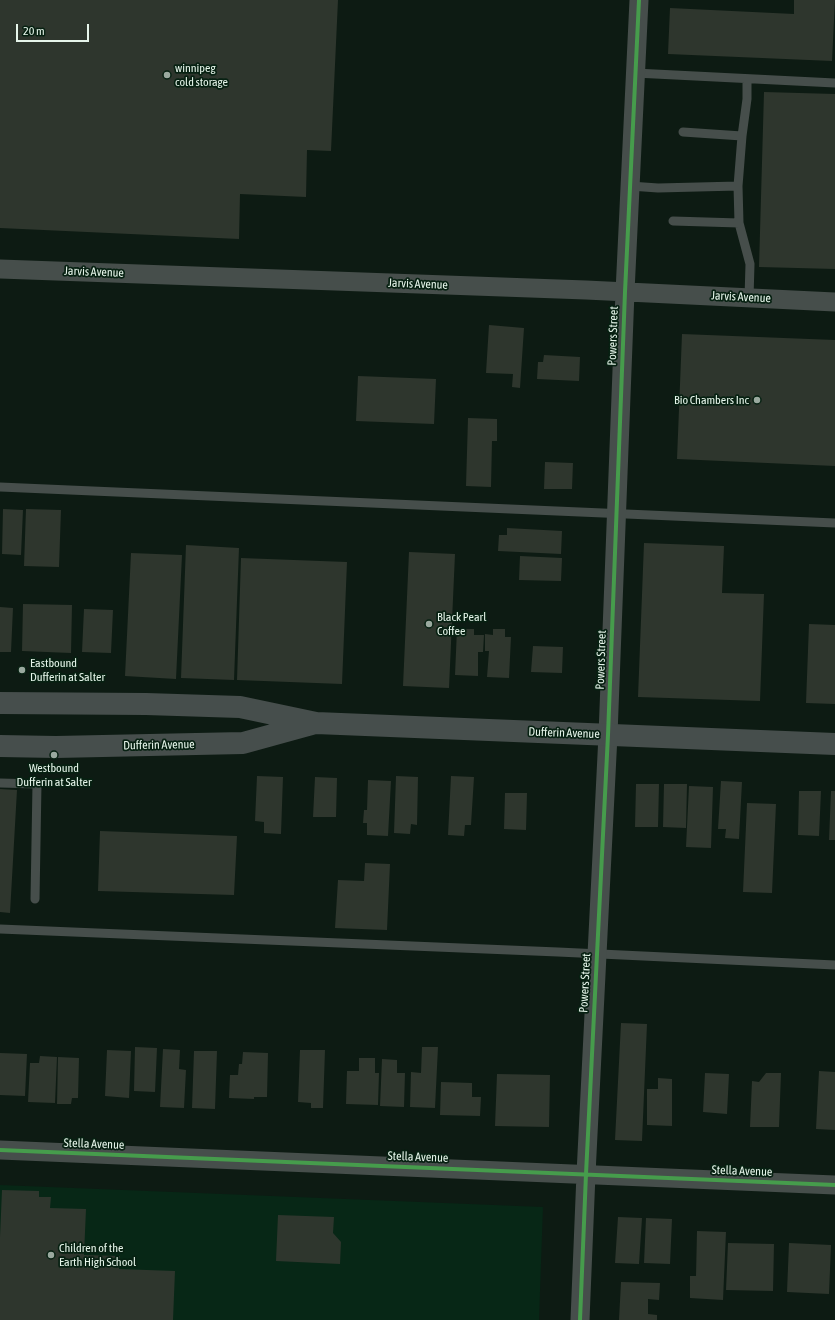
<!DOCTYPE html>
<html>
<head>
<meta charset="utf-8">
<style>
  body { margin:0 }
  #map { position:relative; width:835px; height:1320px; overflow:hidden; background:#0d1b13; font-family:"Asap Condensed",sans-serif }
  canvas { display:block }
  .scale { position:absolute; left:16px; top:24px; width:73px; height:18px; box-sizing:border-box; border:2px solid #e6f5ea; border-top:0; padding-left:5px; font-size:12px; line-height:14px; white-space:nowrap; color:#e6f5ea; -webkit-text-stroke:3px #072112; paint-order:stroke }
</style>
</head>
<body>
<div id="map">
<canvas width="835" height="1320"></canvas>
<div class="scale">20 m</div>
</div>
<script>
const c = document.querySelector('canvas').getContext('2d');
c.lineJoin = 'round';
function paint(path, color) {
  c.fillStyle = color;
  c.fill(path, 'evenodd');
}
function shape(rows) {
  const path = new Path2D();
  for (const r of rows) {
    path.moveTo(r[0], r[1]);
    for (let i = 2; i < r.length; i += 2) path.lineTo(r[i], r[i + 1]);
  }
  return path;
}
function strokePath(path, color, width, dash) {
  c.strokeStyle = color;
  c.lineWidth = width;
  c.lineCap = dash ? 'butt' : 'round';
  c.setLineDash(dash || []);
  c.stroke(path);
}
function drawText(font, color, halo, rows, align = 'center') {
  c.font = font + ' "Asap Condensed",sans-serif';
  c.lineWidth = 3.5;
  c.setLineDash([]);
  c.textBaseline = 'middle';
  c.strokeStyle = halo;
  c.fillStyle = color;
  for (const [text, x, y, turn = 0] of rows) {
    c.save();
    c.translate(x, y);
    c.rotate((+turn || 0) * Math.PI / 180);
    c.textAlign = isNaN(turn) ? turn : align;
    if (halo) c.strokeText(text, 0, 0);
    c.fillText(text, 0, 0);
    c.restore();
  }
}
const built = shape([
  [0,1185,543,1207,539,1320,0,1320]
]);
const building = shape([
  [0,0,338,0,331,151,307,150,306,197,240,194,239,239,0,228],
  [794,0,835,0,832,61,668,54,670,8,794,14],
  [764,92,835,94,835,269,759,267],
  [489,325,524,328,520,388,512,387,513,374,486,373],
  [682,334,835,340,835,466,677,459],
  [544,355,580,357,579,381,537,379,538,362,543,362],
  [358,376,436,379,434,424,356,421],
  [468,418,497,419,497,441,492,441,491,487,466,486],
  [545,462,573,463,572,489,544,489],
  [3,509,23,510,21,555,2,554],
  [26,509,61,510,59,567,24,566],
  [507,528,562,531,561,554,498,551,499,535,507,535],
  [644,543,724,546,722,593,764,594,760,701,638,697],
  [186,545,239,548,234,680,181,678],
  [409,552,455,554,449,688,403,686],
  [131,553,182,555,176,679,125,676],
  [520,556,562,558,561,581,519,580],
  [241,558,347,562,342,684,237,680],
  [23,604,72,605,71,653,22,651],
  [0,607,13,608,11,652,0,652],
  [84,609,113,610,111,653,82,652],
  [809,624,835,625,835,704,806,703],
  [457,629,474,629,474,635,484,635,483,652,478,652,478,676,455,675],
  [493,629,505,629,505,637,511,637,509,678,487,677,489,651,485,651,485,634,493,635],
  [533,646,563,647,562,673,531,672],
  [257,776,283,777,281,834,264,833,264,822,255,821],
  [396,776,418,777,417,825,411,824,410,834,394,833],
  [451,776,474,777,471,825,465,825,464,836,448,835],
  [315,777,337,778,336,817,313,817],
  [368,780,391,781,388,836,367,835,367,823,363,823,364,810,367,810],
  [721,781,742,782,739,839,725,838,726,829,718,829],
  [636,784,659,784,658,827,635,827],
  [664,784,687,784,686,828,663,827],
  [689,786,713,787,711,848,686,847],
  [0,789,17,790,10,913,0,912],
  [799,791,821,791,819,836,798,835],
  [831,791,835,791,835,840,829,840],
  [505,793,527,793,526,830,504,829],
  [747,803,776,804,772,893,743,892],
  [100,831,237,836,234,895,98,891],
  [365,863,390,864,387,930,335,928,338,880,364,881],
  [621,1023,647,1024,642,1141,615,1140],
  [135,1047,157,1048,155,1092,134,1091],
  [422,1047,438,1047,435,1108,410,1107,411,1072,421,1073],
  [163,1049,180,1050,179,1069,186,1070,184,1108,160,1107],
  [107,1050,131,1051,129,1098,105,1096],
  [300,1050,325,1050,323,1108,311,1108,311,1103,298,1102],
  [194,1051,217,1051,215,1109,192,1108],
  [243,1052,268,1053,267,1097,254,1097,254,1099,229,1098,230,1075,238,1075,239,1064,242,1064],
  [0,1053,27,1054,25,1096,0,1095],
  [40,1056,57,1057,55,1103,28,1102,30,1063,39,1063],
  [58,1057,79,1058,78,1098,72,1098,71,1104,57,1104],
  [359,1058,375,1058,375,1073,379,1073,378,1105,346,1104,347,1071,359,1071],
  [382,1059,397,1060,397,1073,405,1073,404,1107,380,1106],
  [819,1071,835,1072,835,1130,816,1129],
  [705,1073,729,1074,727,1114,703,1112],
  [766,1073,781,1073,779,1127,750,1127,752,1081,759,1082],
  [497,1074,550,1075,549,1127,495,1126],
  [658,1078,672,1079,672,1126,647,1125,647,1089,658,1089],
  [441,1082,472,1083,472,1097,481,1097,480,1116,440,1115],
  [2,1190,39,1191,39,1197,51,1197,50,1208,86,1209,84,1255,120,1256,119,1269,175,1271,173,1320,0,1320,0,1237],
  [278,1215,334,1217,333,1233,341,1242,340,1264,276,1261],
  [618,1217,642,1218,639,1264,615,1263],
  [646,1218,672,1219,670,1264,644,1263],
  [697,1231,726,1232,723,1300,690,1298,690,1276,696,1276],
  [728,1243,774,1244,773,1291,726,1290],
  [789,1243,831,1245,829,1294,787,1292],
  [621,1282,660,1283,659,1300,648,1299,648,1314,657,1315,657,1320,619,1320]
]);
const lane = shape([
  [635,73,835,83],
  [747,80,747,99,742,136,738,186,739,223,750,264,749,298],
  [683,132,742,136],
  [630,186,658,188,738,186],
  [673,221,739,223],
  [0,487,835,523],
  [0,783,37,784,35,899],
  [0,929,558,952,835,965]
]);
const street = shape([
  [0,269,586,290,835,302],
  [0,1150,835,1185],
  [580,1320,586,1174,608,735,625,292,639,0]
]);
const secondary = shape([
  [0,703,146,704,240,707,316,723,835,744],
  [0,746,56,747,243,743,312,724]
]);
const cycleway = shape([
  [0,1150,835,1185],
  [580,1320,586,1174,608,735,625,292,639,0]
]);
const markers = [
  [167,75,4,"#9aa99f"],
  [757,400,4,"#9aa99f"],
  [429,624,4,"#9aa99f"],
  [22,670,4,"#9aa99f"],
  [54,755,4,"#9aa99f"],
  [51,1255,4,"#9aa99f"]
];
const poiNames = [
  ["winnipeg",175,68],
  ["cold storage",175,82],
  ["Bio Chambers Inc",749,400,"right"],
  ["Black Pearl",437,617],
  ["Coffee",437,631],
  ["Eastbound",30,663],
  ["Dufferin at Salter",30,677],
  ["Westbound",54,768,"center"],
  ["Dufferin at Salter",54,782,"center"],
  ["Children of the",59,1248],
  ["Earth High School",59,1262]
];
const streetNames = [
  ["Jarvis Avenue",94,272,2],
  ["Jarvis Avenue",418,284,2],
  ["Jarvis Avenue",741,297,3],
  ["Powers Street",613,336,-88],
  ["Powers Street",601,660,-88],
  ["Dufferin Avenue",564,733,2],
  ["Dufferin Avenue",159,745,-1],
  ["Powers Street",585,983,-87],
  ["Stella Avenue",94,1144,2],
  ["Stella Avenue",418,1157,2],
  ["Stella Avenue",742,1171,2]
];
paint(built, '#072716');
paint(building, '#2e362d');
strokePath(lane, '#464e4b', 9);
strokePath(street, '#464e4b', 19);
strokePath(secondary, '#464e4c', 22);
strokePath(cycleway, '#469c4c', 4);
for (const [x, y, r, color] of markers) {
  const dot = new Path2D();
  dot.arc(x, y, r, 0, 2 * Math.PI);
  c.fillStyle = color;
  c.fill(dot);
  strokePath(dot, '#072112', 1.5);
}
drawText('12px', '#e6f5ea', '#072112', poiNames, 'left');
drawText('12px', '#e6f5ea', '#072112', streetNames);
</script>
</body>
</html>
